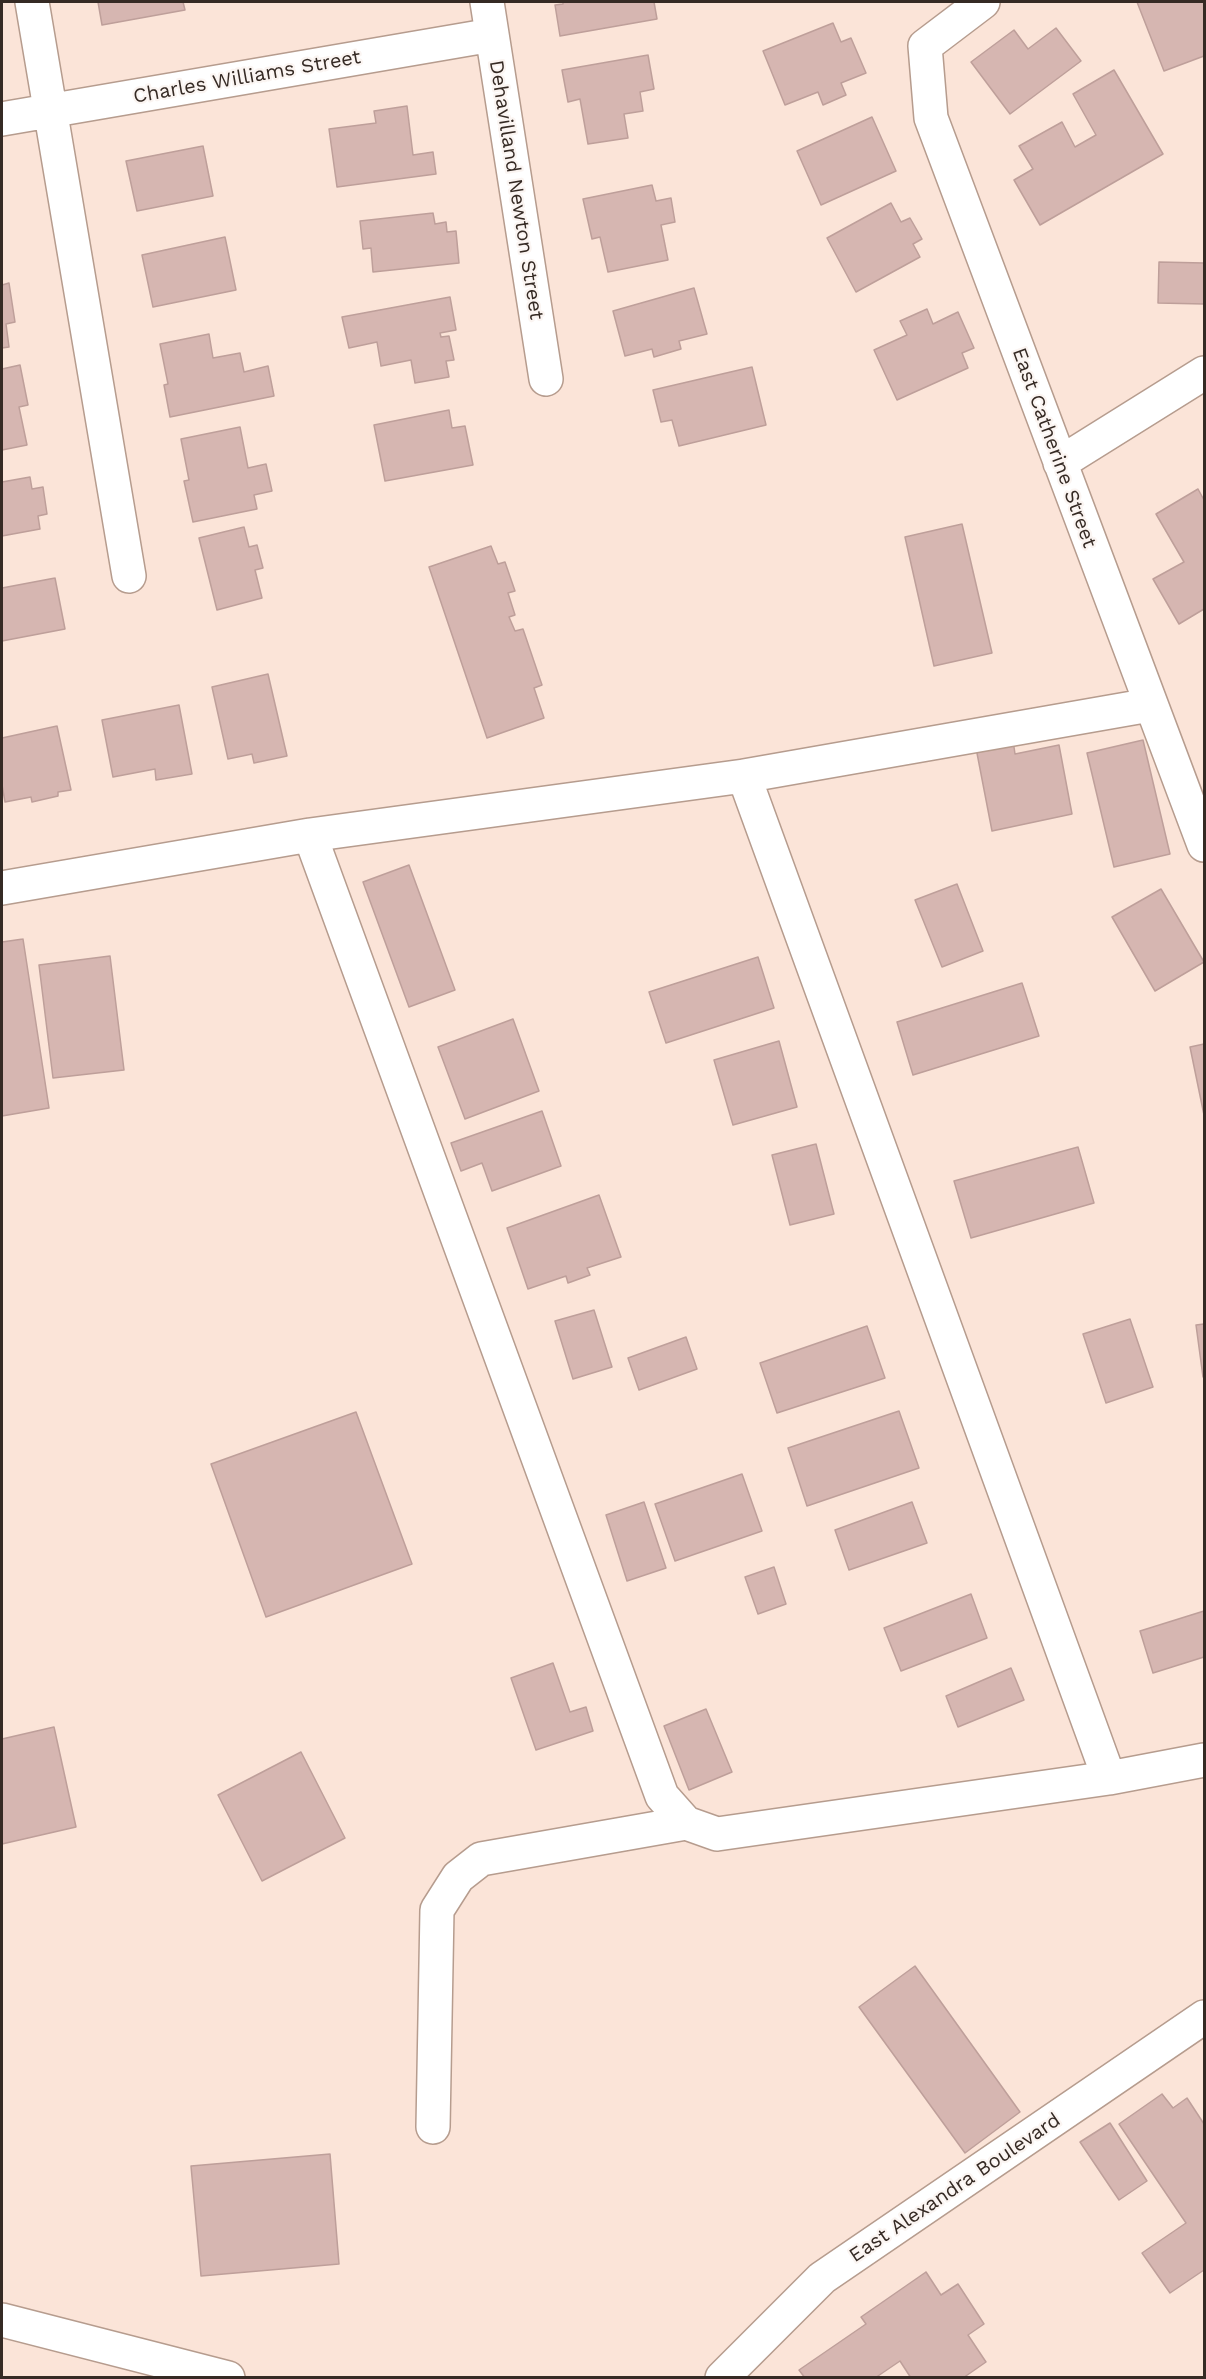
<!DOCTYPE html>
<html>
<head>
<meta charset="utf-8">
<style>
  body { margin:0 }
  #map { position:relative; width:1206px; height:2379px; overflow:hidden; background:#fbe4d8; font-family:"Work Sans",sans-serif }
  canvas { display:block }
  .frame { position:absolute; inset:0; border:3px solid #352a24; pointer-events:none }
</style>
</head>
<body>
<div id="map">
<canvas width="1206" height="2379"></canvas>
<div class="frame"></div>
</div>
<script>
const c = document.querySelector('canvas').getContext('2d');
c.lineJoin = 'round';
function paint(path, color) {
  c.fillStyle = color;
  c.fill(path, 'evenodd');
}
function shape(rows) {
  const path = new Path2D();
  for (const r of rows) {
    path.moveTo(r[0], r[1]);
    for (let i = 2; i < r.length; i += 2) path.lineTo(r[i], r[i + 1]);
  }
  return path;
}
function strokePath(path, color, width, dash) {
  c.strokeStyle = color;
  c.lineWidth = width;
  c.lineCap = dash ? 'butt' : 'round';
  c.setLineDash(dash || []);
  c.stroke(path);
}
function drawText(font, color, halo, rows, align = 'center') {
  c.font = font + ' "Work Sans",sans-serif';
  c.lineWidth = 4.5;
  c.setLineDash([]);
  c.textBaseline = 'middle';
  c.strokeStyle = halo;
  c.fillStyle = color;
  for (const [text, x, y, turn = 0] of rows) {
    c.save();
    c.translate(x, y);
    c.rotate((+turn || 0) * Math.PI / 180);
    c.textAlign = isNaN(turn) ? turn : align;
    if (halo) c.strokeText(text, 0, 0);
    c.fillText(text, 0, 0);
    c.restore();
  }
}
const building = shape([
  [98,2,183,2,185,10,102,25,98,2],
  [563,2,654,2,657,19,560,36,555,5,563,4,563,2],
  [1137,2,1204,2,1204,56,1164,71,1137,2],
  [833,23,841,42,851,38,866,73,841,83,846,95,823,105,818,92,785,105,763,51,833,23],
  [1056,28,1081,61,1010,114,971,62,1014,30,1028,49,1056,28],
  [648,55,654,89,640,92,643,111,624,114,628,138,588,144,580,99,568,102,562,70,648,55],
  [1114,70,1163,154,1040,225,1014,180,1033,169,1019,146,1062,122,1075,147,1096,135,1073,94,1114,70],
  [407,106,413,155,433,152,436,174,337,187,329,129,376,123,374,111,407,106],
  [872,117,896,171,821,205,797,151,872,117],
  [203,146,213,196,137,211,126,161,203,146],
  [652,185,656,201,671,198,675,222,661,225,668,260,608,272,600,237,592,239,583,199,652,185],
  [891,203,901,222,910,218,922,239,913,244,920,257,856,292,827,238,891,203],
  [433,213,435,224,446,222,447,232,456,231,459,263,373,272,371,248,363,249,360,221,433,213],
  [225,237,236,290,153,307,142,255,225,237],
  [1159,262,1204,263,1204,304,1158,303,1159,262],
  [9,283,15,322,6,324,9,347,2,348,2,285,9,283],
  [694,288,707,334,679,341,681,349,654,357,652,349,625,356,613,311,694,288],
  [450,297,456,330,440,333,441,337,449,336,454,360,446,361,449,377,415,383,411,360,381,366,377,342,349,348,342,317,450,297],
  [927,309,933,324,958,312,974,348,962,353,968,368,897,400,874,350,907,335,900,321,927,309],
  [209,334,213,358,240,353,244,372,268,366,274,396,170,417,164,385,168,384,160,344,209,334],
  [20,365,28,405,19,407,27,445,2,450,2,369,20,365],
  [752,367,766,425,679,446,672,420,661,422,653,390,752,367],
  [449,410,452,428,465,426,473,465,385,481,374,425,449,410],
  [240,427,248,468,266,464,272,491,254,495,257,509,193,522,184,481,189,480,181,439,240,427],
  [30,477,32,489,43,487,47,514,38,516,40,529,2,536,2,482,30,477],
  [1198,489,1204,500,1204,609,1179,624,1153,579,1184,562,1156,514,1198,489],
  [962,524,992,653,934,666,905,537,962,524],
  [244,527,249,547,257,545,263,568,255,570,262,598,217,610,199,538,244,527],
  [491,546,498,564,505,562,515,591,508,593,515,615,509,617,515,631,523,629,542,685,534,688,544,718,487,738,429,567,491,546],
  [55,578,65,629,2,641,2,588,55,578],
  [268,674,287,756,254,763,252,754,228,759,212,687,268,674],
  [179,705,192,774,156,780,155,769,113,777,102,720,179,705],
  [57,726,71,790,58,792,58,796,32,802,31,797,5,802,2,785,2,738,57,726],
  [1013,740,1015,754,1059,745,1072,814,992,831,976,748,1013,740],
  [1143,740,1170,854,1114,867,1087,753,1143,740],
  [409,865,455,990,409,1007,363,882,409,865],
  [957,884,983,951,942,967,915,900,957,884],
  [1161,889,1204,962,1155,991,1112,917,1161,889],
  [23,939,49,1108,2,1116,2,942,23,939],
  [110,956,124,1070,53,1078,39,965,110,956],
  [758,957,774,1008,666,1043,649,992,758,957],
  [1022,983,1039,1036,913,1075,897,1022,1022,983],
  [513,1019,539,1091,465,1119,438,1047,513,1019],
  [779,1041,797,1107,733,1125,714,1060,779,1041],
  [1204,1044,1204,1115,1190,1047,1204,1044],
  [542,1111,561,1166,492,1191,482,1163,461,1171,451,1143,542,1111],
  [816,1144,834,1214,790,1225,772,1155,816,1144],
  [1078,1147,1094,1203,971,1238,954,1181,1078,1147],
  [599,1195,621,1257,587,1268,590,1275,568,1283,566,1276,528,1289,507,1228,599,1195],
  [594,1310,612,1367,573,1379,555,1321,594,1310],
  [1130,1319,1153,1387,1106,1403,1083,1334,1130,1319],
  [1204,1324,1204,1377,1203,1377,1196,1325,1204,1324],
  [867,1326,885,1378,777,1413,760,1363,867,1326],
  [686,1337,697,1369,639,1390,628,1358,686,1337],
  [899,1411,919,1468,807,1506,788,1448,899,1411],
  [356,1412,412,1564,266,1617,211,1464,356,1412],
  [742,1474,762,1531,675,1561,655,1504,742,1474],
  [644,1502,666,1568,627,1581,606,1515,644,1502],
  [912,1502,927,1543,849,1570,835,1530,912,1502],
  [774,1567,786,1604,758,1614,745,1577,774,1567],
  [971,1594,987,1638,901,1671,884,1628,971,1594],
  [1204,1611,1204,1657,1153,1673,1140,1631,1204,1611],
  [553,1663,570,1712,586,1707,593,1731,536,1750,511,1678,553,1663],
  [1011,1668,1024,1700,958,1727,946,1696,1011,1668],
  [706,1709,732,1772,689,1790,664,1726,706,1709],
  [54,1727,76,1827,2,1844,2,1739,54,1727],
  [301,1752,345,1838,262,1881,218,1795,301,1752],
  [915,1966,1020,2112,965,2153,859,2007,915,1966],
  [1162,2094,1173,2108,1187,2098,1204,2124,1204,2270,1170,2293,1142,2253,1186,2223,1119,2124,1162,2094],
  [1110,2123,1147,2181,1119,2200,1080,2142,1110,2123],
  [330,2154,339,2264,201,2276,191,2166,330,2154],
  [926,2272,941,2295,958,2284,984,2324,968,2335,986,2362,963,2378,911,2378,900,2361,875,2378,805,2378,799,2370,866,2324,861,2317,926,2272]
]);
const street = shape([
  [32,2,129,576],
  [487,2,546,379],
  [983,2,925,46,931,118,1204,845],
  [2,119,492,35],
  [1060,463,1204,373],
  [744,776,1109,1778],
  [310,835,662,1796,686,1823,717,1834,1109,1778,1204,1760],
  [2,888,310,835,744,776,1150,705],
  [433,2127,437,1910,458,1877,481,1859,686,1823],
  [722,2378,822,2278,1204,2017]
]);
const secondary = shape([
  [2,2320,228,2378]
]);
const streetNames = [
  ["Charles Williams Street",247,77,-10],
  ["Dehavilland Newton Street",516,190,81],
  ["East Catherine Street",1054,448,70],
  ["East Alexandra Boulevard",955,2188,-34]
];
paint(building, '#d6b6b1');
strokePath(building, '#be9f9a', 1.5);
strokePath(street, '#b69c8e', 36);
strokePath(secondary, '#b69c8e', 36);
strokePath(street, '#fff', 33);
strokePath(secondary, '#fff', 33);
drawText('20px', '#352a24', '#fbf5f2', streetNames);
</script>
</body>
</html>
